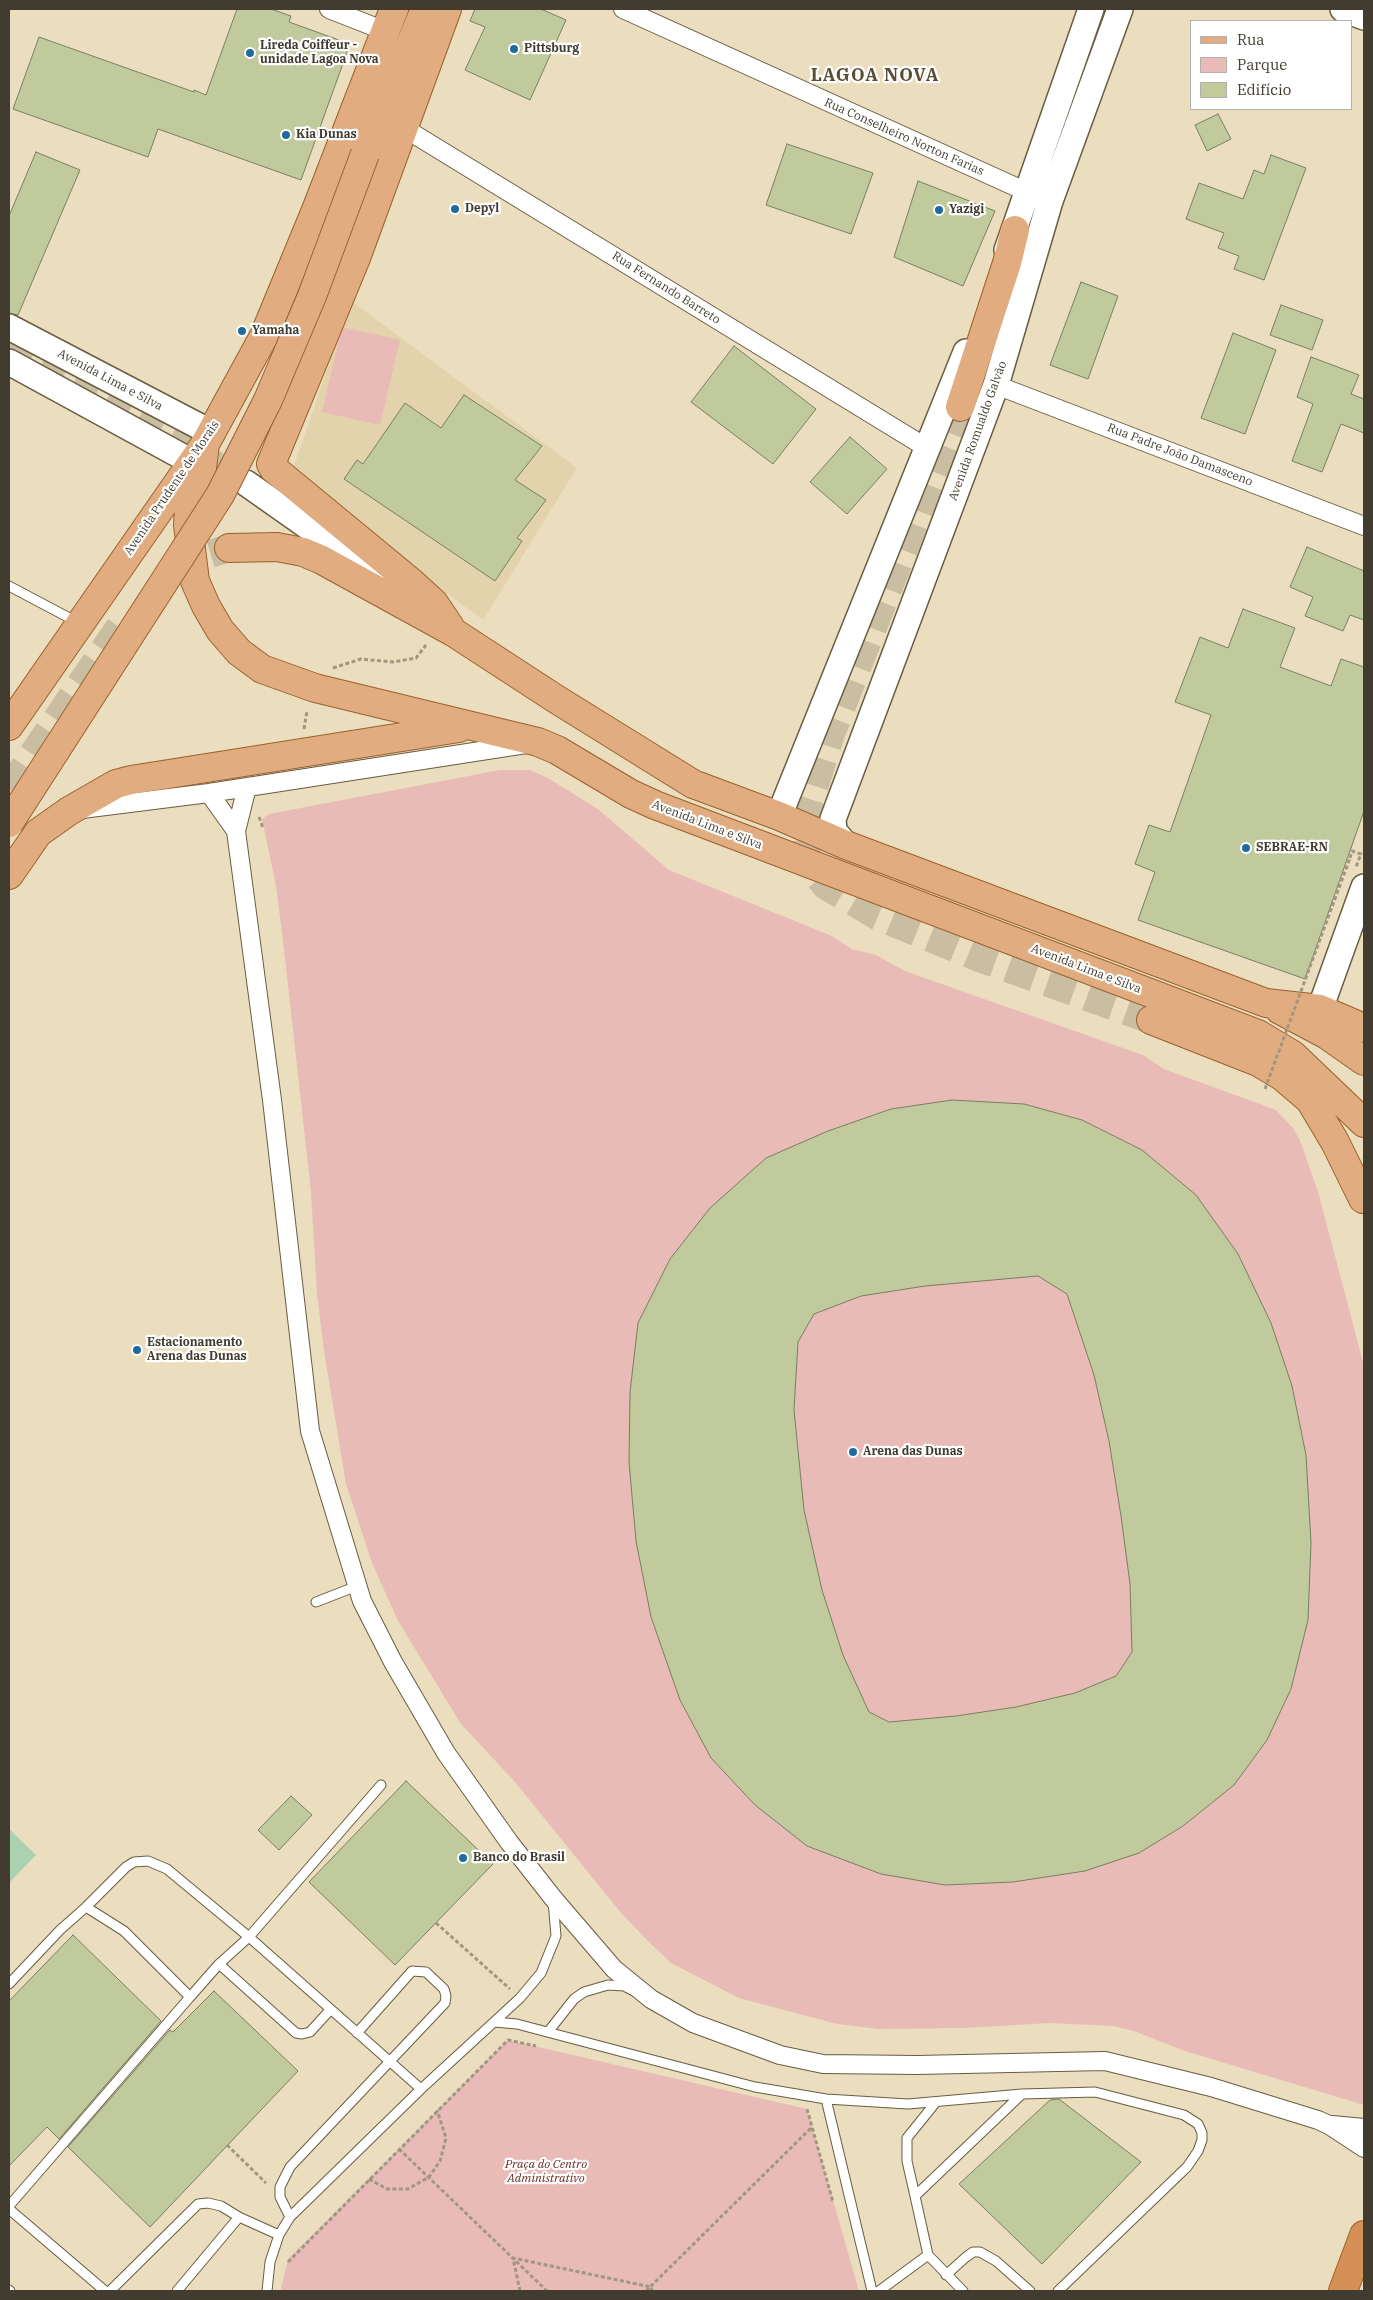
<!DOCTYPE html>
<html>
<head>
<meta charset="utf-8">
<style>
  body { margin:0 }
  #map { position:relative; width:1373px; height:2300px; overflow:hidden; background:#ebdebf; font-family:"IBM Plex Serif",serif }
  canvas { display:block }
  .frame { position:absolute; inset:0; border:10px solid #413c2f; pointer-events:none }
  .legend { position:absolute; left:1190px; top:20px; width:162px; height:90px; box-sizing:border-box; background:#fff; border:1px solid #b3b1ac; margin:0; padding:6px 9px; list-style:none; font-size:15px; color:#413c2f }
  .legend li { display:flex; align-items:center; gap:10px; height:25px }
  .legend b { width:25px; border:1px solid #b3b1ac }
</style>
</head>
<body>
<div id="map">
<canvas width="1373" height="2300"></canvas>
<div class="frame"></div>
<ul class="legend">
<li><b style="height:6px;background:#e0ac80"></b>Rua</li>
<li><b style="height:14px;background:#e9bbb6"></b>Parque</li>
<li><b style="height:14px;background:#c0ca9d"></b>Edifício</li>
</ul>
</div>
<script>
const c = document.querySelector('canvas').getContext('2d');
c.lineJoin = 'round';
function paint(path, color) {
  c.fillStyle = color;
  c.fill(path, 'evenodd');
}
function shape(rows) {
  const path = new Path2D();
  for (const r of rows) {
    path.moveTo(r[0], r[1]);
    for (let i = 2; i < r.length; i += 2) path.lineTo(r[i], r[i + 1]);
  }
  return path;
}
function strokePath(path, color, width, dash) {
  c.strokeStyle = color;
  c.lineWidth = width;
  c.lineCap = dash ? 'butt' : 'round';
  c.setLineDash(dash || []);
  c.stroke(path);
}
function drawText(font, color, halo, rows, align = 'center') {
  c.font = font + ' "IBM Plex Serif",serif';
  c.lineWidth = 4.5;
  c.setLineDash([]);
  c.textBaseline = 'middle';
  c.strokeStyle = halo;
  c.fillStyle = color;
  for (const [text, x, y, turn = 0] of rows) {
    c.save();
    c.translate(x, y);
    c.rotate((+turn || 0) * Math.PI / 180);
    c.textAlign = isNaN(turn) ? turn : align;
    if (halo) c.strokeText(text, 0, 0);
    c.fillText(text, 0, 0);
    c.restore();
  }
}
const built = shape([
  [351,301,577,468,483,620,290,477]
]);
const green = shape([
  [342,327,400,340,380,425,322,412],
  [500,770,530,770,548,778,598,809,669,870,832,936,852,949,876,955,905,971,1143,1055,1164,1069,1276,1110,1292,1127,1300,1140,1319,1195,1364,1366,1364,2105,1185,2051,1134,2031,1114,2026,1049,2023,966,2028,879,2029,837,2024,739,1998,671,1963,648,1941,621,1913,515,1782,461,1724,398,1621,372,1563,346,1484,324,1351,317,1295,311,1192,283,941,276,886,262,819,269,814],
  [508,2040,807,2109,859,2291,282,2291,281,2288,288,2259]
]);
const water = shape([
  [9,1829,36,1855,9,1883]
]);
const building = shape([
  [237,9,271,9,291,16,289,22,350,44,301,180,158,129,148,157,13,109,39,37,194,92,194,90,206,95,237,9],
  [475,9,541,9,566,20,530,100,465,70,485,27,470,21,475,9],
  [1218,114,1231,139,1207,151,1195,125,1218,114],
  [787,144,873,173,851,234,766,205,787,144],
  [36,152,80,170,18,315,9,313,9,216,36,152],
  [1271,155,1306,168,1264,280,1234,269,1239,256,1218,248,1224,233,1186,219,1199,183,1243,199,1254,170,1264,174,1271,155],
  [918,181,995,211,963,286,894,257,918,181],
  [1081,282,1118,296,1088,379,1050,365,1081,282],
  [1281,305,1323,320,1312,350,1270,335,1281,305],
  [1233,333,1276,350,1245,434,1201,418,1233,333],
  [734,346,816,409,773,464,691,402,734,346],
  [1311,357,1359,375,1351,394,1364,399,1364,433,1341,424,1322,472,1292,461,1313,404,1297,397,1311,357],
  [464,395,542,446,515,480,546,500,517,538,522,541,495,581,344,479,357,460,363,464,405,403,441,428,464,395],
  [850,437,887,469,847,514,810,482,850,437],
  [1307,547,1364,571,1364,620,1350,615,1343,631,1305,616,1313,597,1290,587,1307,547],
  [1243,609,1295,628,1280,667,1331,686,1341,659,1364,667,1364,811,1305,979,1138,920,1155,872,1135,864,1149,825,1170,832,1211,715,1175,702,1200,637,1228,648,1243,609],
  [952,1100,1024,1104,1082,1120,1142,1150,1196,1195,1238,1254,1271,1323,1292,1386,1306,1455,1311,1543,1308,1620,1291,1689,1267,1740,1234,1785,1183,1826,1139,1853,1085,1871,1013,1882,945,1885,881,1874,807,1846,755,1805,711,1758,680,1700,651,1617,636,1541,629,1462,630,1392,638,1323,670,1259,710,1208,766,1158,828,1131,891,1109,952,1100],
  [1038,1276,1067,1294,1094,1375,1109,1441,1121,1516,1130,1584,1132,1652,1116,1676,1075,1693,1016,1707,956,1716,889,1722,869,1712,843,1655,822,1590,804,1510,794,1410,798,1342,814,1314,861,1296,925,1286,1038,1276],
  [406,1781,493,1864,395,1965,309,1882,406,1781],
  [291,1796,312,1815,279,1850,258,1830,291,1796],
  [73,1935,161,2021,59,2139,47,2127,9,2166,9,2001,73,1935],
  [214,1991,298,2071,150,2227,68,2147,170,2030,173,2032,214,1991],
  [1059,2099,1141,2162,1042,2264,959,2184,1050,2100,1059,2099]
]);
const secondaryTunnel = shape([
  [9,347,166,432,246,483]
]);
const primaryTunnel = shape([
  [960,407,831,734,808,807,803,830,804,848,816,874,826,886,877,916,979,958,1151,1020],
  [172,570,188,561,229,548],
  [9,789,121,625]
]);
const path = shape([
  [333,668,361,659,393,662,416,658,426,645],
  [304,729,307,711],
  [259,817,263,828],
  [1350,858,1352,851,1361,854,1356,867],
  [436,1923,510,1989],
  [807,2109,833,2202],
  [227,2145,266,2183],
  [399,2149,547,2291],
  [369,2179,387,2189,408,2189,429,2177,440,2161,446,2138,437,2110],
  [288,2262,508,2040,536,2046],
  [520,2291,513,2258,651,2287,652,2291],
  [646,2291,812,2127]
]);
const service = shape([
  [9,586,77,622],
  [316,1602,357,1586],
  [86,1907,126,1867,134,1862,148,1861,167,1869,249,1937,381,1785],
  [219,1964,296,2033,302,2034,310,2032,330,2010],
  [9,1984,60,1930,86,1907,124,1931,190,1997,9,2206],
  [190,1997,219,1964,249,1937,421,2089],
  [494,2022,520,1998,541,1973,556,1936,553,1901],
  [548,2032,574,1999,584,1992,608,1985,624,1986,632,1990],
  [826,2099,908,2104,1022,2094],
  [915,2196,907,2161,907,2138,936,2102],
  [9,2209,105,2291],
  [290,2217,280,2197,280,2187,290,2167,445,2003,446,1996,444,1989,426,1972,412,1971,357,2033],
  [946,2275,966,2257,973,2252,980,2252,996,2261,1030,2291],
  [9,2290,10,2291],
  [110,2291,198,2204,208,2203,221,2206,239,2217],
  [177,2291,239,2217,279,2235],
  [267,2291,270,2262,279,2235,290,2217,421,2089,494,2022,517,2024,755,2087,826,2099,872,2291],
  [879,2291,928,2255],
  [963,2291,928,2255,915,2196,1022,2094,1095,2092,1184,2115,1198,2124,1202,2133,1202,2140,1198,2151,1187,2167,1058,2291]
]);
const minor = shape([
  [329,9,385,31],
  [623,9,1038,197],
  [404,128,927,448],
  [996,385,1364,526],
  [247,787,236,831,272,1100,310,1431,362,1601,393,1662,446,1753,509,1842,553,1898,614,1969,651,1999,693,2023,780,2055,823,2064,917,2065,1105,2061,1211,2087,1318,2120,1329,2125,1364,2148],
  [209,793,236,831],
  [82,809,209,793,526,744],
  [1332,2125,1364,2128]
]);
const secondary = shape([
  [1343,9,1364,17],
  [1007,250,1091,9],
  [9,327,212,433],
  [9,362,192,462],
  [246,483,398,590],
  [779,816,966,352],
  [846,845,834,831,833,819,996,385,1050,201,1120,9],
  [1320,1009,1364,887]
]);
const primary = shape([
  [447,9,356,258,271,464,274,469,411,582,434,603,450,627],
  [365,154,425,9],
  [960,407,1007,263,1015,230],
  [205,444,201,476,189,507,188,525,195,581,206,606,220,630,239,652,262,669,315,688,538,742,557,750,631,794,655,805,1258,1034,1293,1055,1364,1123],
  [229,548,277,547,303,552,322,560,453,632,556,699,693,784,779,816,846,845,1266,1003,1320,1009,1364,1028],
  [9,726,205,444,264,336,316,210,394,9],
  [9,875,38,833,69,811,116,784,131,780,459,728],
  [1280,1010,1327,1035,1364,1061],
  [1151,1020,1258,1062,1283,1077,1310,1100,1335,1142,1363,1199]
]);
const trunk = shape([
  [1343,2291,1364,2235]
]);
const pathBridge = shape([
  [1265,1089,1350,858]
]);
const primaryBridge = shape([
  [9,823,220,495,268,400,312,296,365,154]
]);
const markers = [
  [514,49,5,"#1e6c9e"],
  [250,53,5,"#1e6c9e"],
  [286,135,5,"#1e6c9e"],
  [455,209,5,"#1e6c9e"],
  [939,210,5,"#1e6c9e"],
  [242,331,5,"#1e6c9e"],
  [1246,848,5,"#1e6c9e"],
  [137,1350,5,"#1e6c9e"],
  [853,1452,5,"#1e6c9e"],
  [463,1858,5,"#1e6c9e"]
];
const poiNames = [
  ["Lireda Coiffeur -",260,46],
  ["unidade Lagoa Nova",260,60],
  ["Pittsburg",524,49],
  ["Kia Dunas",296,135],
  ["Depyl",465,209],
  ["Yazigi",949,210],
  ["Yamaha",252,331],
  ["SEBRAE-RN",1256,848],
  ["Estacionamento",147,1343],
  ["Arena das Dunas",147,1357],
  ["Arena das Dunas",863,1452],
  ["Banco do Brasil",473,1858]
];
const streetNames = [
  ["Rua Conselheiro Norton Farias",904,137,24],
  ["Rua Fernando Barreto",666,288,32],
  ["Avenida Lima e Silva",110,380,28],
  ["Avenida Romualdo Galvão",978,431,-70],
  ["Rua Padre João Damasceno",1180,455,21],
  ["Avenida Prudente de Morais",172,488,-56],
  ["Avenida Lima e Silva",707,825,21],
  ["Avenida Lima e Silva",1086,969,21]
];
const parkNames = [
  ["Praça do Centro",546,2165],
  ["Administrativo",546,2179]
];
const districtNames = [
  ["LAGOA NOVA",875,76]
];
paint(built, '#e3d3ad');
paint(green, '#e9bbb6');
paint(water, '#aad1b0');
paint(building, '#c0ca9d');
strokePath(building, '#787f61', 1);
strokePath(secondaryTunnel, '#c9bea2', 25, [25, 12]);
strokePath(primaryTunnel, '#c9bea2', 28, [28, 14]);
strokePath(service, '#685c41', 11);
strokePath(minor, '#685c41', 20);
strokePath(secondary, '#685c41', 28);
strokePath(primary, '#9b612c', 30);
strokePath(trunk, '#9b612c', 30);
strokePath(path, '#a19780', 3, [4, 2.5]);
strokePath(service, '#fff', 9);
strokePath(minor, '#fff', 18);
strokePath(secondary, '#fff', 25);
strokePath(primary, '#e0ac80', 28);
strokePath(trunk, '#d69056', 28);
strokePath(primaryBridge, '#9b612c', 30, []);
strokePath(pathBridge, '#a19780', 3, [4, 2.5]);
strokePath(primaryBridge, '#e0ac80', 28);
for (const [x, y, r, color] of markers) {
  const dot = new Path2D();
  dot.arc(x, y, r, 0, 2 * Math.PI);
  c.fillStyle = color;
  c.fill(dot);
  strokePath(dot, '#fff', 2);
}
drawText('bold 12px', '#413c2f', '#fff', poiNames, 'left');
drawText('12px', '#413c2f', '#fff', streetNames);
drawText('italic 12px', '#672824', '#fff', parkNames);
c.letterSpacing = '1px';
drawText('bold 18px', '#594e33', '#fff', districtNames);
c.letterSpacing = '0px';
</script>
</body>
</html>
